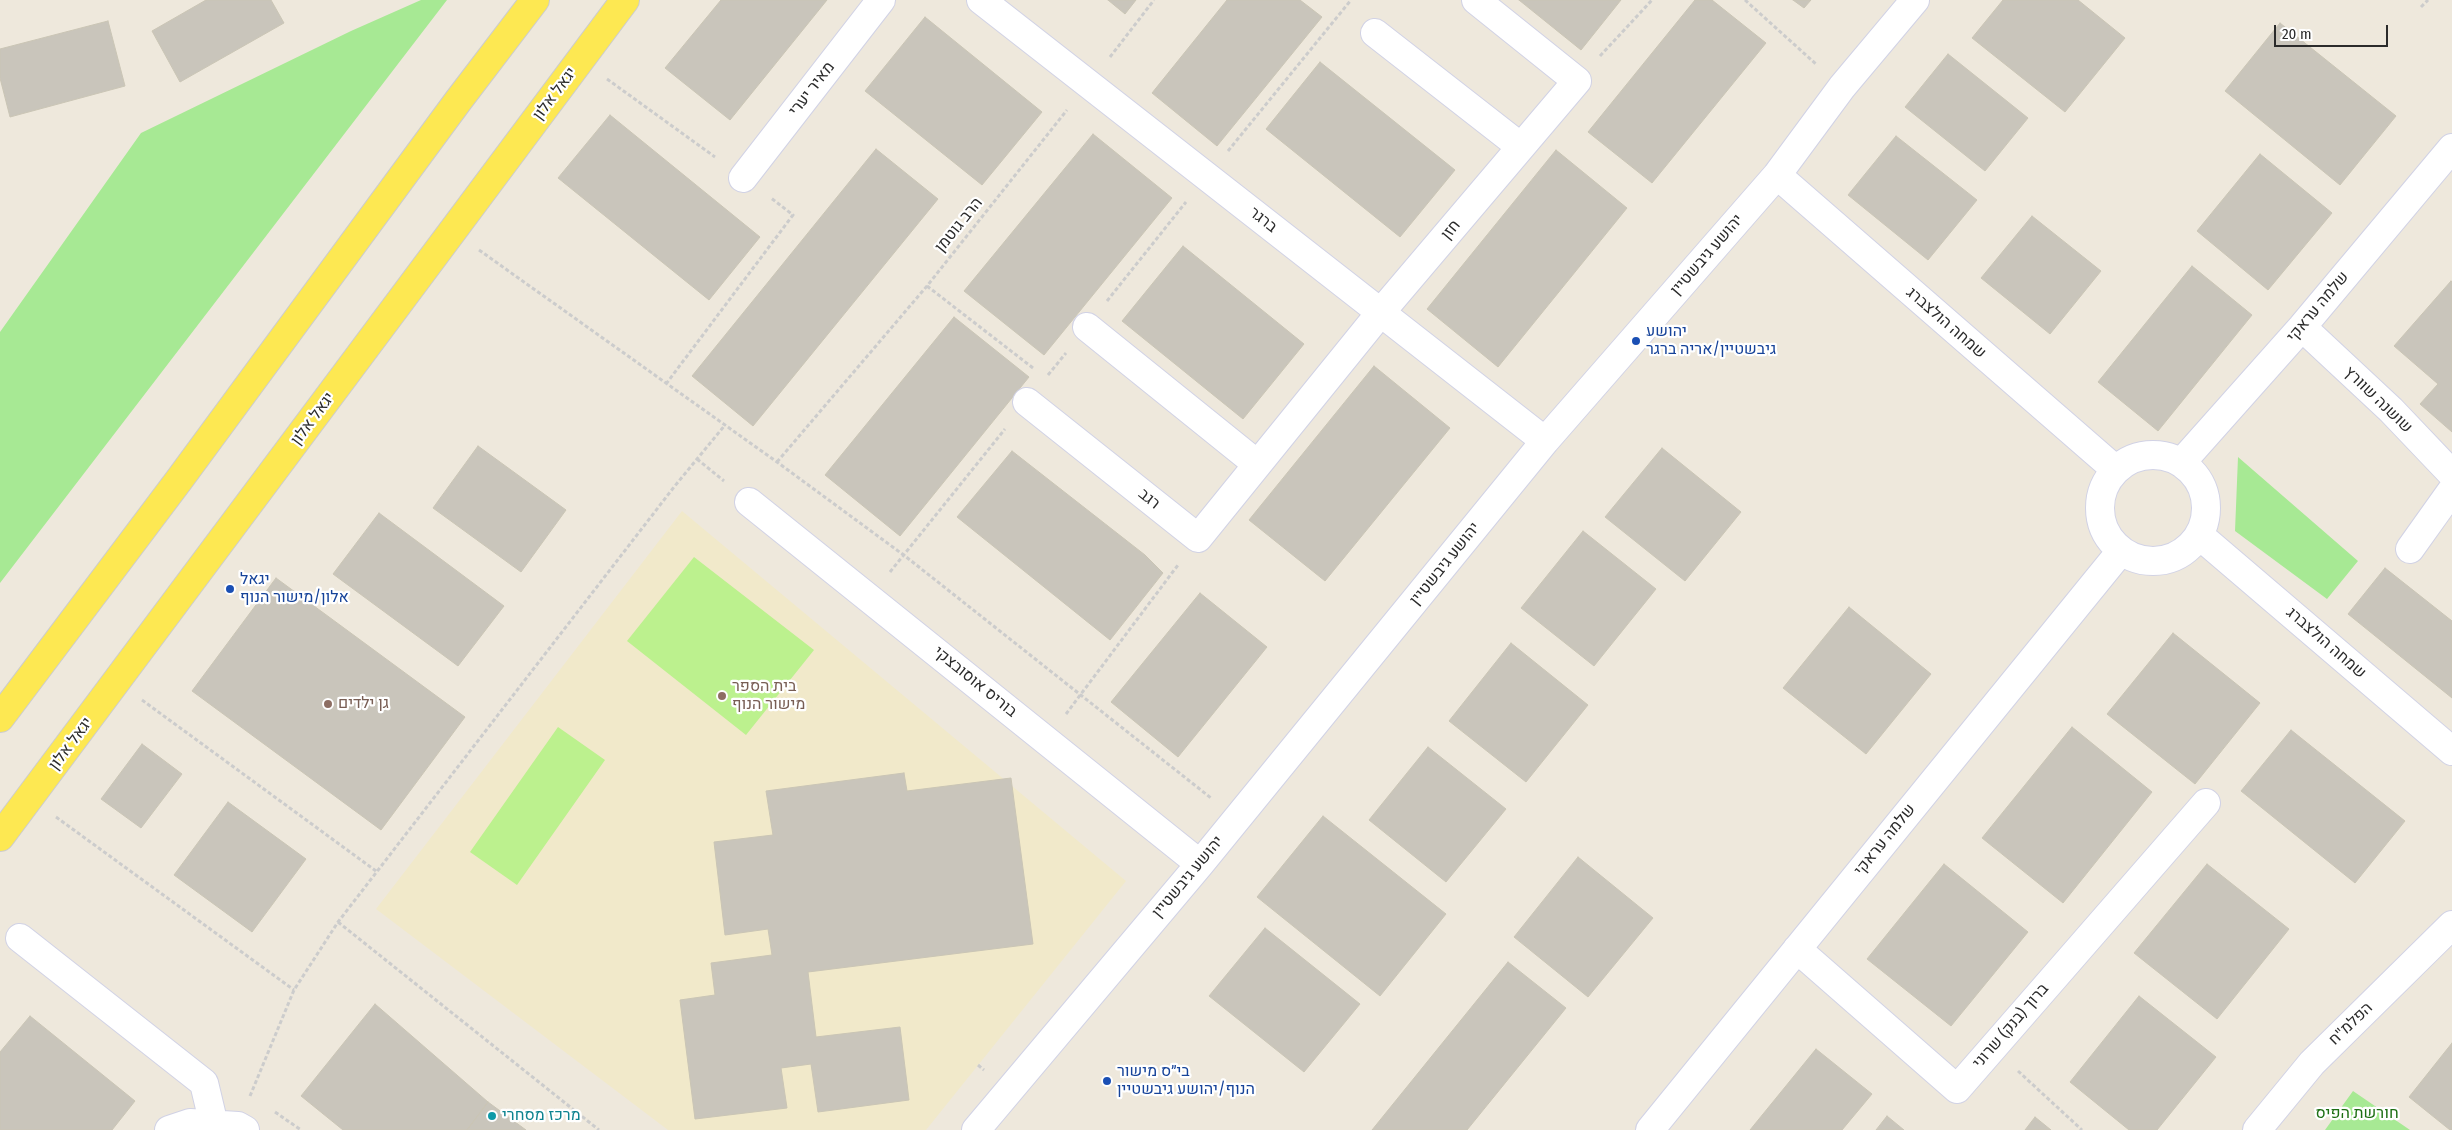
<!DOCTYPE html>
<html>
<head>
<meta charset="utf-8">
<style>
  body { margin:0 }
  #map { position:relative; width:2452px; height:1130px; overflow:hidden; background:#eee8dc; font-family:"Fira Sans Condensed",sans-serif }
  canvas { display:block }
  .scale { position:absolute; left:2274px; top:25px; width:114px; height:22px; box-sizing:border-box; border:2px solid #2b2b2b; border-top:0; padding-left:6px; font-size:15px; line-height:18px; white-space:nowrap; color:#2b2b2b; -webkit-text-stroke:4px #fff; paint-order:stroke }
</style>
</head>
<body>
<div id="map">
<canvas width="2452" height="1130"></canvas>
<div class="scale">20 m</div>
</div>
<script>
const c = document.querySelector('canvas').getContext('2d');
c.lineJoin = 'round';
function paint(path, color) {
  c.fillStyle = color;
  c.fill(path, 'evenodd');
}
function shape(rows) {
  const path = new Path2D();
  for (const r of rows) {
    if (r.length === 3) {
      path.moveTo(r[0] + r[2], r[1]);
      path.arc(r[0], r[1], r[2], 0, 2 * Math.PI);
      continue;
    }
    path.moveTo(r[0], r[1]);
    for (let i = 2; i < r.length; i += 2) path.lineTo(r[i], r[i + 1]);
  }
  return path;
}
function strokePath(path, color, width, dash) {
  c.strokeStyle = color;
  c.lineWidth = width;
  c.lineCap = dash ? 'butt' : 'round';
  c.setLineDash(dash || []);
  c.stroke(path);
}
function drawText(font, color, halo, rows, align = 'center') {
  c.font = font + ' "Fira Sans Condensed",Heebo,sans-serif';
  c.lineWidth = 4.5;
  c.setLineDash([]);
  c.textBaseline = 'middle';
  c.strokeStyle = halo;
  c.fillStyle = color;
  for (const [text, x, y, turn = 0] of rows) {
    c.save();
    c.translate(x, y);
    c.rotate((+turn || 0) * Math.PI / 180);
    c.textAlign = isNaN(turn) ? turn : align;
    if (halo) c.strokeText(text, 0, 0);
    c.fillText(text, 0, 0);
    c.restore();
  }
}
const education = shape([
  [682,511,1126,881,926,1130,668,1130,376,909]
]);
const green = shape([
  [421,0,447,0,0,583,0,332,141,133,351,31],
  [2238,457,2358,561,2327,599,2235,531],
  [2353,1091,2410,1130,2325,1130]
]);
const pitch = shape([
  [694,557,814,650,746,735,627,641],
  [558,727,605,760,517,885,470,852]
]);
const building = shape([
  [206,0,271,0,284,23,180,82,152,31,206,0],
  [721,0,827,0,730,120,665,68,721,0],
  [1108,0,1136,0,1125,14,1108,0],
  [1227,0,1300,0,1322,17,1217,146,1152,93,1227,0],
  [1519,0,1621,0,1581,50,1519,0],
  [1695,0,1712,0,1766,43,1652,183,1588,132,1695,0],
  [1793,0,1811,0,1804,8,1793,0],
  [2003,0,2078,0,2125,38,2065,112,1972,38,2003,0],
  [925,17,1042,112,982,185,865,91,925,17],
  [108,21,125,86,10,117,0,78,0,49,108,21],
  [2280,23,2396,116,2340,185,2225,91,2280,23],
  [1948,54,2028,118,1985,171,1905,107,1948,54],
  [1320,62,1455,170,1400,237,1266,129,1320,62],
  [610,115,760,237,709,300,558,178,610,115],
  [1093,134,1172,198,1044,355,964,291,1093,134],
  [1896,136,1977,200,1928,260,1848,195,1896,136],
  [876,149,938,199,753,426,692,376,876,149],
  [1556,150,1627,208,1498,367,1427,309,1556,150],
  [2260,154,2332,213,2268,290,2197,231,2260,154],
  [2032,216,2101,271,2050,334,1981,278,2032,216],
  [1183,246,1304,344,1243,419,1122,321,1183,246],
  [2192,266,2252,315,2158,431,2098,382,2192,266],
  [2451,281,2452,282,2452,432,2420,404,2438,384,2394,346,2451,281],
  [954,317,1029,377,900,536,825,475,954,317],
  [1374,366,1450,428,1325,581,1249,520,1374,366],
  [478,446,566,510,521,572,433,508,478,446],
  [1662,448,1741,512,1685,581,1605,517,1662,448],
  [1012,451,1145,555,1163,573,1110,640,957,517,1012,451],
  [379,513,504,606,458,666,333,574,379,513],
  [1583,531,1656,589,1594,666,1521,608,1583,531],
  [2385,568,2452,621,2452,698,2348,614,2385,568],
  [276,578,465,717,381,830,192,691,276,578],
  [1200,593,1267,647,1178,757,1111,702,1200,593],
  [1849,607,1931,674,1866,754,1783,688,1849,607],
  [2173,633,2260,703,2195,784,2107,714,2173,633],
  [1511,643,1588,705,1526,782,1449,721,1511,643],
  [2072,727,2152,792,2063,903,1982,838,2072,727],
  [2291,730,2405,821,2355,883,2241,791,2291,730],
  [142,744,182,774,141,828,101,799,142,744],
  [1428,747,1506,809,1446,882,1369,820,1428,747],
  [904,773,907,791,1011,778,1033,944,808,972,816,1037,900,1027,909,1100,818,1112,811,1064,781,1068,787,1108,695,1119,680,1000,715,995,711,963,772,955,768,929,725,935,714,842,773,835,766,791,904,773],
  [228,802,306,859,252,932,174,875,228,802],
  [1323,816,1446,914,1380,996,1257,897,1323,816],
  [1578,857,1653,918,1588,997,1514,937,1578,857],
  [1944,864,2028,932,1951,1026,1867,959,1944,864],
  [2207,864,2289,929,2217,1019,2134,953,2207,864],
  [1265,928,1360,1004,1304,1072,1209,996,1265,928],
  [1508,962,1566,1008,1467,1130,1372,1130,1508,962],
  [2139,996,2216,1057,2157,1130,2129,1130,2070,1082,2139,996],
  [375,1004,488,1102,467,1130,343,1130,301,1096,375,1004],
  [30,1016,135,1101,112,1130,0,1130,0,1052,30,1016],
  [2452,1043,2452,1130,2450,1130,2409,1097,2452,1043],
  [1816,1049,1872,1094,1842,1130,1750,1130,1816,1049],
  [488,1102,526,1130,467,1130,488,1102],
  [1887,1116,1904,1130,1876,1130,1887,1116],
  [2035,1117,2051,1130,2025,1130,2035,1117]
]);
const path = shape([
  [1745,0,1817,65],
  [2421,7,2428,0],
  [1600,56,1652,0],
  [1110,57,1154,0],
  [607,79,715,157],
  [1228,151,1351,0],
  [479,250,777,462,905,556,1211,798],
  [927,286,1033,368],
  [1107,301,1186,202],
  [1048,375,1066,353],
  [666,384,793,215,771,198],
  [697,459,724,481],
  [777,462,927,286,1067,110],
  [890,572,1005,429],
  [142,700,376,871],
  [1066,714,1178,565],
  [56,817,294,990],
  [338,922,599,1130],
  [978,1065,984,1070],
  [2018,1071,2082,1130],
  [250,1096,294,990,338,922,674,487,725,425],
  [275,1112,301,1130]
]);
const minor = shape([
  [981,0,1545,441],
  [1375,33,1521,147],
  [1777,175,2116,470],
  [743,178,881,0],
  [1087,327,1257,464],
  [2302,327,2391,410,2452,474],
  [1027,402,1198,538,1381,312,1577,81,1476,0],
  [2153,508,53],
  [2181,463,2302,327,2452,148],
  [749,502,1200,864],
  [2199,535,2452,751],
  [2410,549,2452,490],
  [20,938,204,1083,214,1125],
  [1797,949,1957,1089,2206,803],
  [169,1130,190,1123,238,1126,245,1130],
  [976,1130,1200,864,1545,441,1777,175,1842,87,1915,0],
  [1650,1130,2121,551],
  [2257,1130,2312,1063,2452,925]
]);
const major = shape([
  [0,718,179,480,458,101,535,0],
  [0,837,625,0]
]);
const markers = [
  [1636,341,5,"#1a4fb4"],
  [230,589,5,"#1a4fb4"],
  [722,696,5,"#8d6e63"],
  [328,704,5,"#8d6e63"],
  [1107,1081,5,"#1a4fb4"],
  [492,1116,5,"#0f9aa8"]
];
const streetNames = [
  ["מאיר יערי",812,89,-52],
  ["יגאל אלון",555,94,-53],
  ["ברגר",1263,220,38],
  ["הרב גוטמן",959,225,-51],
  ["חזן",1451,230,-50],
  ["יהושע גיבשטיין",1707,255,-49],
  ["שלמה עראקי",2318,307,-50],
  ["שמחה הולצברג",1946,323,41],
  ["שושנה שוורץ",2378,400,44],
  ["יגאל אלון",313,419,-53],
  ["רגב",1149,499,39],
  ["יהושע גיבשטיין",1445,564,-51],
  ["שמחה הולצברג",2326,643,41],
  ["בוריס אוסובצקי",975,682,39],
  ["יגאל אלון",71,744,-53],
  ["שלמה עראקי",1885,840,-51],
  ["יהושע גיבשטיין",1188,877,-50],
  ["הפלמ\"ח",2351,1024,-44],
  ["ברוך (בנק) שרוני",2011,1026,-49]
];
const transitNames = [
  ["יהושע",1646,332],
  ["גיבשטיין/אריה ברגר",1646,350],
  ["יגאל",240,580],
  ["אלון/מישור הנוף",240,598],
  ["בי״ס מישור",1117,1072],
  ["הנוף/יהושע גיבשטיין",1117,1090]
];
const educationNames = [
  ["בית הספר",732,687],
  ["מישור הנוף",732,705],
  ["גן ילדים",338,704]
];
const parkNames = [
  ["חורשת הפיס",2357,1114]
];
const cultureNames = [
  ["מרכז מסחרי",502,1116]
];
paint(education, '#f1e9ca');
paint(green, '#a7e994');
paint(pitch, '#bcf18e');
paint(building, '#c9c5bb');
strokePath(building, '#cac5b5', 1);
strokePath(minor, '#d1d2e5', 30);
strokePath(major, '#ccc', 30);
strokePath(path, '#ccc', 3, [4, 2.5]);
strokePath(minor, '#fff', 28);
strokePath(major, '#fde852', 28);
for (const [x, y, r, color] of markers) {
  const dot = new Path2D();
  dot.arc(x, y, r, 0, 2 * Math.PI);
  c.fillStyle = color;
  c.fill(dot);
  strokePath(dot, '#fff', 2);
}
drawText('16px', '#2b2b2b', '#fff', streetNames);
drawText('16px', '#164399', '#fff', transitNames, 'left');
drawText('16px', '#785e54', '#fff', educationNames, 'left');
drawText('16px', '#1d6f14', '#fff', parkNames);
drawText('16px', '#0d838f', '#fff', cultureNames, 'left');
</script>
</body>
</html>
